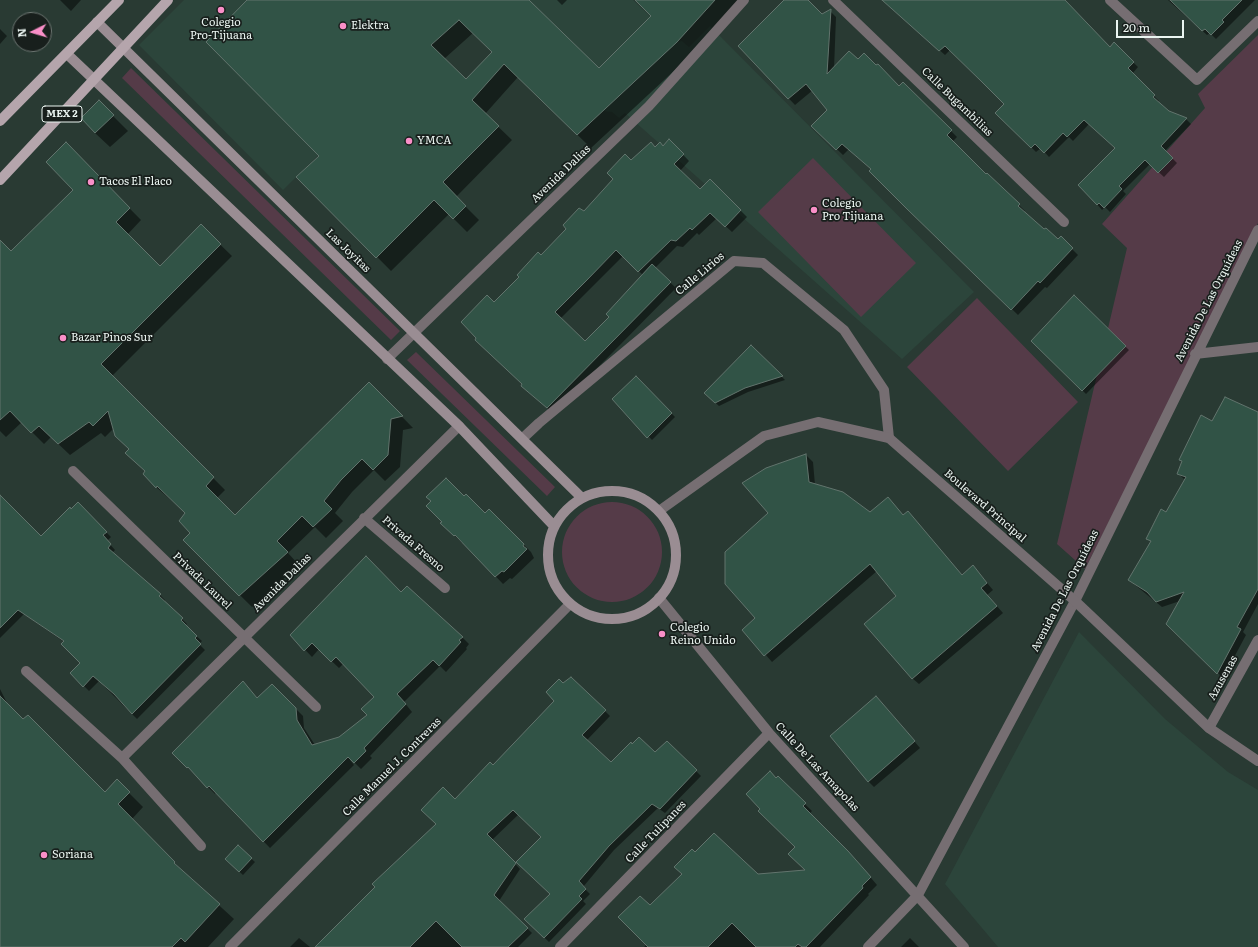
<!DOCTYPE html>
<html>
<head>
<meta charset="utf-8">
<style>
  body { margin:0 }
  #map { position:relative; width:1258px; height:947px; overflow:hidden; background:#293a33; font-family:Literata,serif }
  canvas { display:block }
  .north { position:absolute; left:12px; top:12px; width:40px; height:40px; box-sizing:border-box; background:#181f1c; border:1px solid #6c7571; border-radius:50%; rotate:265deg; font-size:11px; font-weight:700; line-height:16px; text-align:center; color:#ebf5f1 }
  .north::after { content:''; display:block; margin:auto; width:14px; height:18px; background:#fa8fc8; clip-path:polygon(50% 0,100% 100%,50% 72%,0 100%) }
  .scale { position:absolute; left:1116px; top:20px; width:68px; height:18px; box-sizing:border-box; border:2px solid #ebf5f1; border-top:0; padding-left:5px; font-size:12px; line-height:14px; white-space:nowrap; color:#ebf5f1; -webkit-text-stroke:3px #181f1c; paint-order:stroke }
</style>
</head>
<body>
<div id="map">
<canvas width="1258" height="947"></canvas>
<div class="north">N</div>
<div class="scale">20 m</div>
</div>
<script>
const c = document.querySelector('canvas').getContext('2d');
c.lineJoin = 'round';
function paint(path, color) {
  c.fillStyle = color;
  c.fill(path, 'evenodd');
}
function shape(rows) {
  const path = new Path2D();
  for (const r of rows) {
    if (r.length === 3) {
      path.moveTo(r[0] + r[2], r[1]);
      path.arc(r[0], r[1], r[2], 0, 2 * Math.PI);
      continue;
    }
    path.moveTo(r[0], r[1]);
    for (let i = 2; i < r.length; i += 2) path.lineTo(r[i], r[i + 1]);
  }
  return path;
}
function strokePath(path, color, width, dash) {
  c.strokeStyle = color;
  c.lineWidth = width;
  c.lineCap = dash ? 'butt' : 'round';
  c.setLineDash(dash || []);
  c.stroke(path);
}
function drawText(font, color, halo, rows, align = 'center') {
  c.font = font + ' Literata,serif';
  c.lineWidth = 3.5;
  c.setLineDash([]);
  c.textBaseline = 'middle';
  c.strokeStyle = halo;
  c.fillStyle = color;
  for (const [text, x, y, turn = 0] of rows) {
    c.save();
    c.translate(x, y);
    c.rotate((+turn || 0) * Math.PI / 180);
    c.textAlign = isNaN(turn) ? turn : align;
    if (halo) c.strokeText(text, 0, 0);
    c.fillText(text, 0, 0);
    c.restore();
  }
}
const built = shape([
  [184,0,482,0,421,53,283,190,139,45],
  [491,0,633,0,664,29,715,0,678,42,682,41,689,47,710,26,974,292,902,359,625,113,619,118,612,112,602,111],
  [1079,632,1165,719,1228,772,1258,790,1258,947,998,947,945,884]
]);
const green = shape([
  [1258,35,1258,223,1193,355,1085,569,1057,544,1127,248,1102,224,1205,108,1198,94],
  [131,68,400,331,391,340,122,78],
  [813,158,916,263,861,317,758,212],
  [977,298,1078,402,1008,471,907,367],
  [416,352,555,487,547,496,407,360],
  [612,552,50]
]);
const shadow = shape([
  [60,0,81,0,71,11],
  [248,0,516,0,599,70,652,16,636,0,741,0,691,55,591,148,518,77,485,114,512,140,456,197,479,220,467,232,449,214,391,271,298,177,320,156],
  [473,33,493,53,466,81,444,59],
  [557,0,567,0,562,5],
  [785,0,806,0,822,15,830,11,836,17,834,69,858,61,899,87,903,83,957,137,952,142,986,175,987,174,1019,205,1025,211,1024,212,1044,231,1058,240,1061,238,1078,255,1047,288,1045,287,1018,315,914,214,872,170,849,149,843,155,813,126,829,110,813,90,795,105,739,46],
  [883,0,1053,0,1110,48,1114,44,1138,67,1132,74,1159,101,1158,102,1169,112,1186,119,1191,124,1165,151,1177,163,1164,177,1150,164,1123,191,1126,194,1110,212,1105,207,1102,210,1080,185,1116,148,1089,124,1073,141,1069,137,1049,157,1041,148,1036,152,997,113,1005,104,950,50,945,55],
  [1168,0,1255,0,1216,39,1210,33,1207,35],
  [0,29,7,36,0,44],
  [99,102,128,131,110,147,95,133],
  [669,140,689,161,680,171,700,190,710,180,747,217,732,232,717,218,699,235,697,233,683,247,677,246,655,268,676,288,553,413,528,392,523,384,494,303,584,213,631,161,656,148,663,147],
  [623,256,643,275,611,317,585,342,560,319],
  [66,144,141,220,127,235,160,268,201,226,232,256,112,376,225,490,217,498,235,516,369,383,413,428,403,430,400,467,385,481,374,470,352,492,335,513,343,521,326,538,315,527,288,553,299,565,252,607,184,540,192,533,186,513,156,487,114,428,105,437,101,433,70,455,51,437,44,444,22,422,6,437,0,431,0,241,11,253,74,190],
  [1074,297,1129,350,1086,394,1033,341],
  [751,346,785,380,748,392,719,406,705,393],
  [636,377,675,417,652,440,614,399],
  [1258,414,1258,604,1243,632,1246,635,1223,678,1167,624,1180,601,1162,607,1129,580,1152,542,1148,539,1166,513,1185,480,1178,473,1182,462,1180,460,1212,423],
  [806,455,813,462,815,485,870,513,904,516,963,576,973,566,993,590,987,595,1003,613,919,684,912,678,897,597,877,571,772,662,744,630,757,619,770,513,766,469],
  [0,497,41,537,78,504,111,537,107,541,115,550,112,553,160,595,165,600,164,602,187,624,185,626,202,641,199,644,205,650,137,719,99,681,89,691,71,673,81,663,64,642,24,614,0,638],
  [464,497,485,514,489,510,531,552,534,558,512,579,510,578,503,584,463,542,462,543,442,523],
  [401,594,462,637,469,644,466,648,467,649,446,672,440,666,404,702,412,712,370,756,372,758,361,769,351,759,350,760,354,765,270,848,216,792,215,794,174,753,243,682,258,699,272,685,303,716,304,728,315,745,340,738,369,716,376,697,344,663,339,668,319,649,312,657,291,635],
  [571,678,610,716,587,740,611,763,633,745,655,754,667,742,701,776,665,813,658,808,614,850,583,887,590,894,583,901,586,904,549,942,525,919,551,894,543,837,519,814,492,840,520,869,499,901,532,933,518,947,317,947,437,824,455,800,493,766,556,701,563,684],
  [0,689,9,707,105,793,117,781,143,807,132,819,188,877,234,919,208,947,0,947],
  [882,703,920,748,874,787,868,781],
  [778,778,812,811,809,814,855,859,877,885,868,894,869,895,820,947,644,947,647,944,650,907,683,874,695,854,758,875,807,871,796,847,776,779],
  [238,847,255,862,243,875,230,863],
  [299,938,310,947,290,947],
  [910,938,919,947,901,947]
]);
const building = shape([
  [247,0,529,0,599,68,651,16,635,0,715,0,677,42,577,135,504,64,472,100,499,126,443,182,466,206,453,219,434,200,376,258,296,177,319,156,206,42,247,0],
  [459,20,492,52,466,79,431,45,459,20],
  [784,0,808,0,822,14,831,9,827,74,849,51,858,59,864,53,876,65,878,64,899,86,903,82,952,130,947,135,986,174,987,173,1020,204,1018,206,1044,229,1046,228,1058,239,1061,236,1073,248,1040,283,1038,281,1011,310,906,208,869,171,871,169,842,144,836,150,811,126,827,110,806,84,788,99,738,46,784,0],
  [882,0,1065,0,1110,47,1114,42,1134,62,1128,68,1155,95,1153,97,1169,111,1187,118,1161,146,1173,158,1158,173,1145,160,1119,186,1122,189,1104,208,1099,203,1097,205,1078,185,1115,148,1084,120,1067,137,1063,133,1044,153,1035,144,1031,148,995,113,1004,104,982,82,945,46,939,51,882,0],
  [1170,0,1242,0,1222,20,1224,22,1211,35,1205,29,1202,31,1170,0],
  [99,100,114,115,95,133,81,118,99,100],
  [669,139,684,154,674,164,700,189,710,179,741,210,725,227,710,213,692,230,690,228,676,241,671,240,638,272,616,250,586,281,555,312,585,341,609,317,606,314,652,264,671,282,547,408,521,386,522,384,475,340,476,338,461,322,487,295,494,302,519,277,517,275,538,252,541,255,566,229,563,225,579,208,584,211,613,179,607,173,625,154,631,160,651,142,655,147,660,142,663,146,669,139],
  [66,142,130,208,116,222,160,266,201,224,221,244,101,364,214,477,206,486,235,515,369,382,403,416,391,419,388,455,373,470,362,459,341,480,324,501,332,509,313,527,302,516,277,541,288,552,239,596,183,540,190,533,179,521,185,513,157,486,156,488,143,474,145,471,125,453,129,449,115,436,108,411,93,426,89,422,58,444,39,426,31,433,10,411,0,420,0,240,11,251,73,190,46,162,66,142],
  [1074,295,1126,346,1082,391,1031,341,1074,295],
  [751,345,783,376,745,388,715,403,704,393,751,345],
  [636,376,672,413,647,438,612,399,636,376],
  [1225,397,1258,412,1258,589,1237,627,1241,629,1217,674,1166,624,1184,592,1156,602,1147,592,1128,580,1151,541,1146,539,1161,509,1166,512,1186,477,1177,474,1182,461,1179,460,1201,415,1212,421,1225,397],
  [806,454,809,482,843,492,870,512,888,497,903,515,908,511,962,575,973,565,987,583,981,588,997,606,912,679,864,624,896,596,870,564,764,656,742,630,755,618,725,584,725,552,768,513,742,483,766,468,806,454],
  [446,478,464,496,466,494,485,513,489,509,524,544,523,546,527,549,504,572,502,571,495,577,455,535,454,536,440,523,442,522,426,506,431,501,426,497,446,478],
  [0,495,41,536,70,507,71,509,78,502,107,532,103,535,111,544,108,548,161,594,159,596,183,618,181,620,197,636,195,638,201,644,132,714,114,694,93,676,83,687,70,673,80,663,61,644,64,641,18,610,0,628,0,495],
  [366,556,401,592,407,586,463,637,459,640,461,642,439,666,433,660,397,694,406,704,364,748,366,751,354,763,348,757,263,842,209,786,207,788,188,767,187,768,172,753,243,681,257,698,272,684,296,708,297,720,312,745,339,737,367,715,361,709,374,697,336,657,331,662,312,643,304,651,290,635,366,556],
  [571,677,606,710,582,735,611,762,631,742,632,744,639,737,655,752,667,741,697,770,660,809,652,804,609,846,579,881,586,889,579,896,582,899,544,938,524,919,550,894,516,862,541,837,513,810,487,834,516,863,494,895,528,928,508,947,462,947,436,921,410,947,315,947,375,887,372,884,436,824,421,810,443,787,455,799,490,762,493,765,554,701,546,692,559,679,563,683,571,677],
  [0,696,23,719,28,715,105,792,117,779,130,792,118,804,175,862,174,863,220,904,185,942,181,938,172,947,0,947,0,696],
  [876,696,915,741,868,782,830,736,876,696],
  [770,771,776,778,778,776,806,803,803,806,848,851,871,877,862,886,863,888,806,947,802,947,798,944,795,947,756,947,732,923,708,947,648,947,618,917,640,896,650,905,682,874,674,867,692,849,695,852,714,833,758,874,805,870,788,854,795,847,758,811,760,809,746,794,770,771],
  [238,845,252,858,239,872,225,859,238,845]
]);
const minor = shape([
  [833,0,1064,222],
  [1110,0,1197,80,1258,21],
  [1195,354,1258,347],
  [387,359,649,106,744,0],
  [523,438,539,423,734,261,763,263,844,330,884,390,889,438],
  [73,471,316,707],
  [364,518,445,588],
  [659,598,769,733,964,947],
  [26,671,122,758,201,846],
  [1209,728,1258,640],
  [122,758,459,426],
  [560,947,769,733],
  [868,947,918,895,1075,601,1258,230]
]);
const tertiary = shape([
  [659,511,764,436,818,422,889,438,1075,601,1209,728,1258,761],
  [230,947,570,604]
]);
const secondary = shape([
  [97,22,582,498],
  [67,54,459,426,554,526],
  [612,555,64]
]);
const primary = shape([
  [0,121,119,0],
  [0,180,168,0]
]);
const markers = [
  [221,10,4,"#fa8fc8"],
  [343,26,4,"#fa8fc8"],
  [409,141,4,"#fa8fc8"],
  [91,182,4,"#fa8fc8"],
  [814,210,4,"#fa8fc8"],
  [63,338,4,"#fa8fc8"],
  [662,634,4,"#fa8fc8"],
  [44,855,4,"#fa8fc8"]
];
const shields = [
  [62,114,40]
];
const shieldNames = [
  ["MEX 2",62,114]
];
const poiNames = [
  ["Colegio",221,23,"center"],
  ["Pro-Tijuana",221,36,"center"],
  ["Elektra",351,26],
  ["YMCA",417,141],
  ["Tacos El Flaco",99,182],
  ["Colegio",822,204],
  ["Pro Tijuana",822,217],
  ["Bazar Pinos Sur",71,338],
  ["Colegio",670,628],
  ["Reino Unido",670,641],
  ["Soriana",52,855]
];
const streetNames = [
  ["Calle Bugambilias",957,102,44],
  ["Avenida Dalias",561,174,-44],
  ["Las Joyitas",348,251,44],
  ["Calle Lirios",700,274,-40],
  ["Avenida De Las Orquídeas",1209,301,-63],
  ["Boulevard Principal",985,506,41],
  ["Privada Fresno",413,544,41],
  ["Privada Laurel",202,581,44],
  ["Avenida Dalias",282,583,-45],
  ["Avenida De Las Orquídeas",1065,591,-63],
  ["Azusenas",1223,678,-61],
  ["Calle Manuel J. Contreras",392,767,-45],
  ["Calle De Las Amapolas",817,767,47],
  ["Calle Tulipanes",656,832,-46]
];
paint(built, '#2c453b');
paint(green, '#553b48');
paint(shadow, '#0007');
paint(building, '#315346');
strokePath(building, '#62746d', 1);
strokePath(minor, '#766e72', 10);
strokePath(tertiary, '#766e72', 10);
strokePath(secondary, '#9a8d93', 10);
strokePath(primary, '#b5a5ac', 10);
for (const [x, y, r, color] of markers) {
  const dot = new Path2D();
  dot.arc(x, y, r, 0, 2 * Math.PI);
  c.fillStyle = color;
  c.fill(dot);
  strokePath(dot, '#181f1c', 1.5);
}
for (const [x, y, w] of shields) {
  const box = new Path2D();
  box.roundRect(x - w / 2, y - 8, w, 16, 3);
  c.fillStyle = '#181f1c';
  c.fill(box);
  strokePath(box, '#ebf5f1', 1);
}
drawText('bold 10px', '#ebf5f1', null, shieldNames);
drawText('11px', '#ebf5f1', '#181f1c', poiNames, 'left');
drawText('11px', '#ebf5f1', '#181f1c', streetNames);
</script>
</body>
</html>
